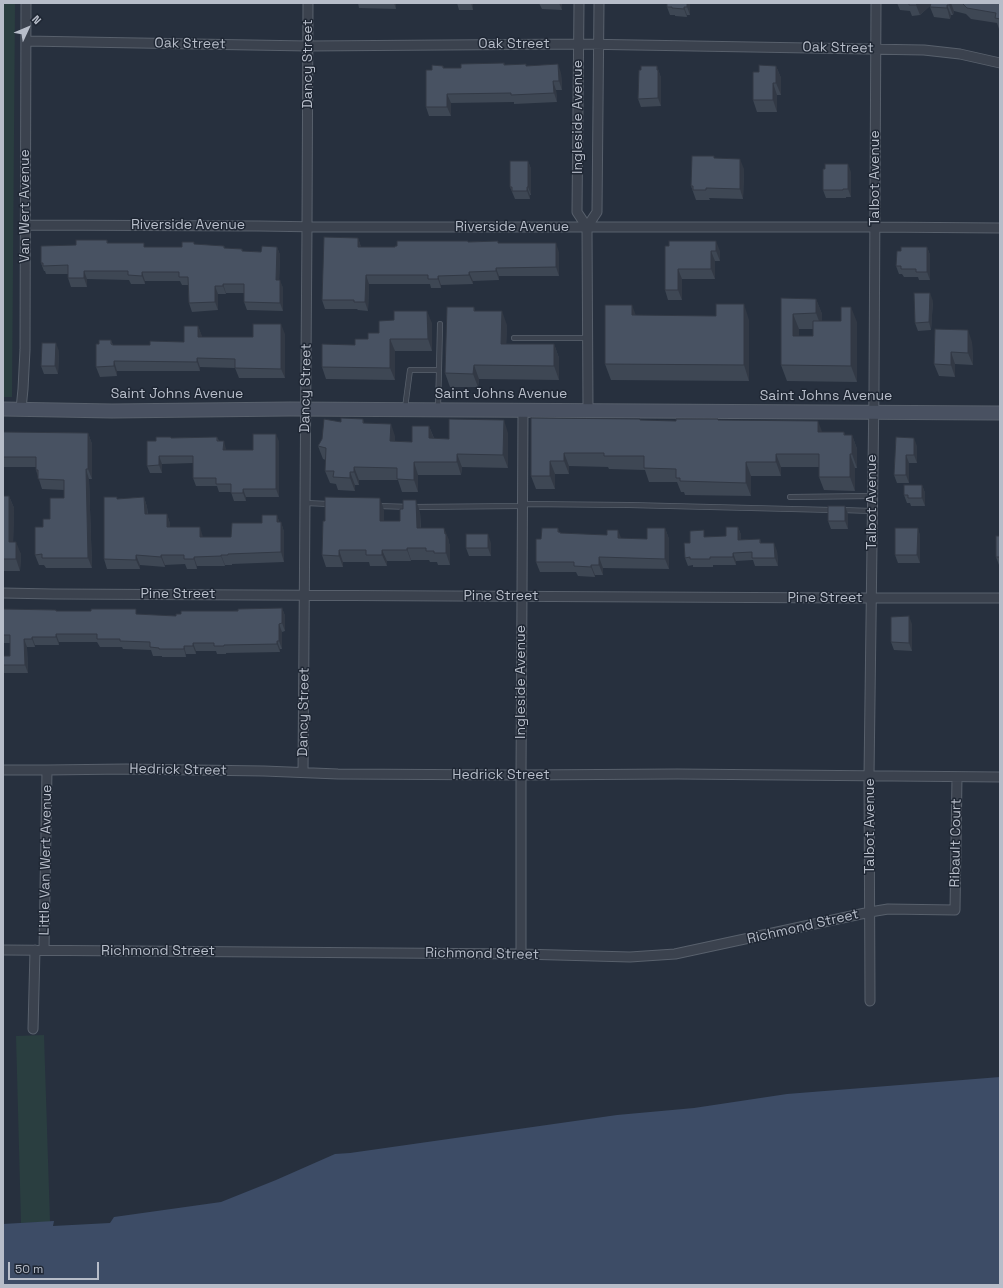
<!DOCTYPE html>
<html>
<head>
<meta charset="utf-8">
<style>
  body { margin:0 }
  #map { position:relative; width:1003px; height:1288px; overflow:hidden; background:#27303e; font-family:"Space Grotesk",sans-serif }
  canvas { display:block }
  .frame { position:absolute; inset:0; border:4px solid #b7bdc9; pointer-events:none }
  .north { position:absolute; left:8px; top:8px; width:40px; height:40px; -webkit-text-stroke:3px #1f2734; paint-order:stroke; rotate:46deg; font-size:11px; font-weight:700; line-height:16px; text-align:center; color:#b7bdc9 }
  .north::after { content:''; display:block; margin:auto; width:14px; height:18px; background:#b7bdc9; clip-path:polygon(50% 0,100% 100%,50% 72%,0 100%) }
  .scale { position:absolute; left:8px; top:1262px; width:91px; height:18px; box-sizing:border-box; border:2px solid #b7bdc9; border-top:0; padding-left:5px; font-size:12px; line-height:14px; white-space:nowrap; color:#b7bdc9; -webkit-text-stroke:3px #1f2734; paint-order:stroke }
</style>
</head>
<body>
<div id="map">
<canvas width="1003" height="1288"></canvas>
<div class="frame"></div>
<div class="north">N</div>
<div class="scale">50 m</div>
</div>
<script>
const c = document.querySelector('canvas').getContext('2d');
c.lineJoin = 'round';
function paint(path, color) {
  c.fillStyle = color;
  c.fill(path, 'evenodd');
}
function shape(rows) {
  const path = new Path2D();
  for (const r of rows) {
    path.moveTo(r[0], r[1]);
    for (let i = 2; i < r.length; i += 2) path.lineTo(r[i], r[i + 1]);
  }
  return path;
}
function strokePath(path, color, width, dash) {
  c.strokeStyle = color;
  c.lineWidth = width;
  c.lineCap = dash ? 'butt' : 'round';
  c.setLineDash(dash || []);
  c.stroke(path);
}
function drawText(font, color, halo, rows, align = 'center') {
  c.font = font + ' "Space Grotesk",sans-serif';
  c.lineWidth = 3;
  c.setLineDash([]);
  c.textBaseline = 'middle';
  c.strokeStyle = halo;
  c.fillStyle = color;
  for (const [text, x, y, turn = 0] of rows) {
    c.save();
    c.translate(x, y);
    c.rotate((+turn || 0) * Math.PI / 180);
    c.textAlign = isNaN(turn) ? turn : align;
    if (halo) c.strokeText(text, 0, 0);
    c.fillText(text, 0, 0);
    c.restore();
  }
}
const green = shape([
  [3,3,15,3,12,397,3,397],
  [44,1035,50,1222,21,1223,16,1036]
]);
const water = shape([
  [1000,1077,1000,1285,3,1285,3,1224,54,1221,53,1226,110,1223,114,1217,221,1202,276,1180,335,1154,350,1153,617,1115,694,1108,787,1094]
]);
const lane = shape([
  [514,338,588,338],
  [405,408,410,370,439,370,440,324],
  [438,408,439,370],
  [790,497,872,496],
  [305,503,330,504],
  [522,504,629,505,832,510],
  [378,506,412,507,522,506],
  [842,510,872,511]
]);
const street = shape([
  [579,3,577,212,587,227],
  [26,41,308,46,579,44,924,50,960,54,1000,63],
  [25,225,259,226,321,227,874,227,1000,228],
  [21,409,23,389,25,350,26,3],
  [588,411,587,227,597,212,599,3],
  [3,593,53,594,851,598,1000,598],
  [3,770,47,770,126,769,264,771,338,774,521,775,677,774,1000,777],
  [303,772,307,227,308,3],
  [3,950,521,954,630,957,675,954,870,912,888,909,955,910,957,777],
  [44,950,47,770],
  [521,954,521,775,523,411],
  [870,1001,869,776,874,390,876,3],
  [33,1029,35,950]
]);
const secondary = shape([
  [3,409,112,411,290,409,1000,413]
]);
const wall = shape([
  [358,3,396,3,396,9,359,8],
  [457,3,473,3,473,10,459,10],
  [539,3,562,3,562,10,542,9],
  [690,3,690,15,687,15,687,17,675,16,675,15,670,15,667,7],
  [897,3,1000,3,1000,29,999,29,997,23,971,19,966,14,954,11,953,15,951,15,950,19,934,17,930,7,931,5,920,15,912,16,910,11,900,10],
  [504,63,505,65,527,66,561,73,562,90,556,90,557,102,514,104,514,102,451,103,451,116,429,116,426,107,443,66,444,68,461,68],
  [657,66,661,78,661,106,641,107,638,99,641,70],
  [776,66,781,78,781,95,777,95,777,112,757,112,753,100,759,72],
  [715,158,744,169,743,199,709,198,710,200,696,200,691,186],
  [528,161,531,169,531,195,530,195,530,199,515,199,510,187],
  [851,172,851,197,846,197,846,198,826,198,823,190],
  [358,238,361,247,395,247,468,242,498,241,498,243,559,252,559,276,499,276,499,280,473,281,473,284,441,285,441,288,431,288,430,284,369,284,368,311,358,310,357,309,325,309,322,300],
  [107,240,108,243,146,247,182,247,194,242,194,244,224,246,225,248,242,249,243,251,261,252,277,247,280,255,279,280,283,288,283,311,247,310,244,302,244,293,226,293,226,294,218,294,218,310,192,312,189,303,188,285,182,285,180,281,145,281,145,284,131,284,129,280,87,279,87,287,71,287,68,278,68,274,46,274,45,271,44,271,41,263,76,245],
  [665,246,720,251,720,261,715,261,715,279,682,279,682,300,668,300,665,290],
  [927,247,930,255,930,280,919,280,918,277,904,277,902,274,899,274,896,266,901,251],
  [781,298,816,299,822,314,822,321,857,322,857,382,787,381,781,365],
  [799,329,813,329,813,336,799,336],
  [933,301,931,330,918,331,915,323],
  [474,307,475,311,507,325,506,344,554,344,559,358,559,380,479,379,478,387,450,387,445,373],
  [636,315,749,320,749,381,611,380,605,364],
  [432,323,432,351,395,351,395,380,326,379,322,367,355,345,368,339,379,333],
  [198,326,202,337,253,337,285,334,285,378,239,378,235,368,200,367,200,371,117,371,117,376,100,377,96,367,99,344,111,340,113,345,150,345,184,342],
  [935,329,972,342,973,365,955,364,955,377,939,376,934,364],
  [59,351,58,374,44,374,41,366],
  [531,418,676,421,718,419,718,420,822,432,844,432,845,435,852,435,857,449,857,468,855,468,855,491,824,490,819,477,819,467,781,467,781,476,751,476,751,496,685,495,684,492,681,492,677,482,649,482,645,470,609,469,608,467,569,466,569,474,555,474,555,489,536,489,531,476],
  [363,419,364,423,395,436,395,441,412,442,429,426,434,438,449,439,508,433,508,468,462,467,461,475,418,475,418,492,402,492,398,480,359,480,359,485,355,485,355,491,338,490,336,484,330,483,325,471,326,460,323,459,318,446,341,422],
  [3,432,88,433,92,444,92,479,89,479,92,568,46,568,44,565,39,565,35,555,43,527,50,519,64,498,64,490,42,489,36,470,36,467,3,467],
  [217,437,219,441,226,449,226,450,253,450,279,441,279,497,246,497,246,501,234,501,231,492,219,492,217,486,196,486,193,478,193,463,162,464,162,473,150,473,147,466,171,438],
  [896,437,917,446,917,463,909,463,909,483,897,483,894,475],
  [922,485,925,493,925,506,911,506,910,503,907,503,904,495],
  [3,496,9,496,14,508,13,542,21,554,20,571,3,571],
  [144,497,147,507,148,514,167,514,170,524,170,527,203,537,231,537,262,523,277,515,279,522,281,522,284,532,284,562,232,564,232,565,225,565,225,566,197,566,197,569,187,569,185,564,165,565,165,567,140,565,140,569,107,569,104,559,118,499],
  [845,506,848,514,848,529,831,529,828,521],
  [384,510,384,521,400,521,420,512,421,528,449,540,449,543,450,546,450,565,438,565,437,562,430,562,429,560,411,560,411,561,387,561,387,566,370,566,369,562,343,562,343,567,326,567,322,555,325,521],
  [738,527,741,535,741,540,760,539,761,543,777,551,778,566,755,566,753,560,736,561,736,565,713,565,713,567,693,567,693,565,688,566,685,558,690,543,706,537,726,536],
  [558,528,559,532,560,532,561,533,621,539,647,539,665,528,669,539,669,569,603,568,603,575,595,575,595,577,578,576,576,572,540,572,536,562,541,539],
  [918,528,920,536,920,563,898,563,895,555],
  [1000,536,1000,565,999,565,996,557],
  [491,543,491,556,469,556,466,548],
  [282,608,285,616,285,631,282,632,282,649,280,649,280,652,226,653,226,654,217,654,216,651,196,651,196,654,186,654,186,657,162,657,162,656,153,656,151,650,123,649,122,647,100,647,97,642,59,642,59,645,35,645,35,647,27,647,28,673,4,673,3,678,3,656,10,656,10,643,3,643,3,609,56,610,57,611,176,616,181,614],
  [912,624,912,651,894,650,891,642]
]);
const shadedWall = shape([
  [394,3,396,3,396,9],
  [471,3,473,3,473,10],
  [559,3,562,3,562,10],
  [687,3,690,3,690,15,687,7],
  [918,3,933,3,920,15,916,5],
  [950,3,951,3,954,11,953,15,949,5],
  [947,5,951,15,950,19,947,8],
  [684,7,687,15,687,17,684,9],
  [558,64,561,73,562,90,559,81],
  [657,66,661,78,661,106,658,98],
  [776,66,781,78,781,95,776,83],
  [553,81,556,90,557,102,554,93],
  [773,83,777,95,777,112,773,100],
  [447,94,451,103,451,116,447,107],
  [740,159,744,169,743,199,740,189],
  [528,161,531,169,531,195,528,187],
  [848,164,851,172,851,197,848,189],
  [527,187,530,195,530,199,527,191],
  [358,238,361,247,358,247],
  [716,241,720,251,720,261,716,251],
  [556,243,559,252,559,276,556,267],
  [277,247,280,255,279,288,276,280],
  [927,247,930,255,930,280,927,272],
  [711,251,715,261,715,279,711,269],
  [496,268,499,276,499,280,496,271],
  [678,269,682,279,682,300,678,290],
  [84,271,87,279,87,287,84,278],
  [142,272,145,281,145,284,142,276],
  [469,272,473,281,473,284,469,275],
  [366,275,369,284,368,311,365,302],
  [438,276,441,285,441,288,438,279],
  [280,280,283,288,283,311,280,303],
  [223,284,226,293,226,294,223,286],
  [215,286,218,294,218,310,215,302],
  [930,293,933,301,931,330,929,322],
  [816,299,822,314,822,329,816,313],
  [744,304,749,320,749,381,744,365],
  [632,305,638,321,632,315],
  [851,307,857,322,857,382,851,366],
  [427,311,432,323,432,351,428,339],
  [502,311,507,325,506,357,501,344],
  [793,314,799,329,799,351,793,336],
  [281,324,285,334,285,378,281,369],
  [198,326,202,336,202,347,198,337],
  [968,330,972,342,973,365,968,353],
  [390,339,395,351,395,380,390,368],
  [56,343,59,351,58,374,55,366],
  [554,344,559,358,559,380,554,366],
  [951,352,955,364,955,377,951,365],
  [197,358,200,367,200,371,197,362],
  [114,361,117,371,117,376,114,366],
  [474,365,479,379,478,387,473,374],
  [504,420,508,433,508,468,503,455],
  [818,421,823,434,818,432],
  [391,424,395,436,395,454,390,441],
  [429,426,434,439,429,438],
  [88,433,92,444,92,479,88,469],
  [276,434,279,441,279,497,276,489],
  [852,435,857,449,857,468,852,454],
  [914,438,917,446,917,463,914,455],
  [224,441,226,449,226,458,223,450],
  [564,453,569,466,569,474,564,461],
  [457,454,462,467,461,475,457,462],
  [776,454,781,467,781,476,776,462],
  [850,454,855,468,855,491,850,477],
  [906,455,909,463,909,483,906,475],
  [159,456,162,464,162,473,159,465],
  [550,461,555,474,555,489,550,476],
  [414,462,418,475,418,492,414,480],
  [746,462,751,476,751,496,746,483],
  [354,467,359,480,359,485,354,472],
  [86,469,89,479,92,568,88,558],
  [350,472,355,485,355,491,350,478],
  [922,485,925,493,925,506,922,498],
  [243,489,246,497,246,501,243,493],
  [9,496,14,508,13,554,9,542],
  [144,497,147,507,148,524,145,514],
  [380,498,384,510,384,532,380,521],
  [416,500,420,512,421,540,417,528],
  [845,506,848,514,848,529,845,521],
  [167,514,170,524,170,537,167,527],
  [277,515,280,525,277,522],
  [281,522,284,532,284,562,281,552],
  [200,527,203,537,203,547,200,537],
  [738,527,741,535,741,548,738,540],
  [444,528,449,540,449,543,450,546,450,565,446,553],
  [665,528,669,539,669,569,665,559],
  [918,528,920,536,920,563,917,555],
  [618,530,622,540,618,538],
  [488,534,491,543,491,556,488,548],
  [16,542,21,554,20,571,16,559],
  [774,543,777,551,778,566,775,558],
  [407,548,411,560,411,561,407,550],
  [339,550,343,562,343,567,339,556],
  [382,550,387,561,387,566,382,555],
  [733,553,736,561,736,565,733,557],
  [136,555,140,565,140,569,136,560],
  [161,555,165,565,165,567,161,557],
  [221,555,225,565,225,566,221,556],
  [194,557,197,566,197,569,194,559],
  [599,557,603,568,603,575,599,565],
  [591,565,595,575,595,577,591,567],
  [282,608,285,616,285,631,282,623],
  [909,616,912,624,912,651,909,643],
  [279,624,282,632,282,649,279,641],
  [56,634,59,642,59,645,56,637],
  [32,637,35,645,35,647,32,639],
  [24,639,27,647,28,673,25,665],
  [277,641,280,649,280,652,277,644],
  [193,643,196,651,196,654,193,646],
  [184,646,186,654,186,657,184,649]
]);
const building = shape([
  [667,3,687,3,687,7,684,7,684,9,672,8,672,7,667,7,667,3],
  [909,3,918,3,916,5,909,5,909,3],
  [931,3,950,3,949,5,947,5,947,8,930,7,931,3],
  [960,3,1000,3,1000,19,995,18,996,13,967,8,962,3,960,3],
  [504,63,504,65,526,64,526,66,558,64,559,81,553,81,554,93,511,95,511,93,447,94,447,107,426,107,426,70,432,70,432,65,443,66,443,68,461,68,461,64,504,63],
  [759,65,776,66,776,83,773,83,773,100,753,100,753,72,759,72,759,65],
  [641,66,657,66,657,70,658,70,658,98,638,99,639,70,641,70,641,66],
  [692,156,714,156,714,158,740,159,740,189,706,188,706,190,693,190,693,186,691,186,692,156],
  [510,161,528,161,528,187,527,187,527,191,512,191,512,187,510,187,510,161],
  [825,164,848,164,848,189,843,189,843,190,823,190,823,169,825,169,825,164],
  [324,237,358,238,358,247,395,247,395,246,397,246,397,241,468,241,468,242,498,241,498,243,556,243,556,267,496,268,496,271,469,272,469,275,438,276,438,279,428,279,428,275,366,275,365,302,354,302,354,300,322,300,324,237],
  [76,240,107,240,107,243,144,243,144,247,182,247,182,242,194,242,194,244,224,246,224,248,242,249,242,251,261,252,262,246,277,247,276,280,280,280,280,303,244,302,244,284,223,284,223,286,215,286,215,302,189,303,188,277,179,277,179,272,142,272,142,276,128,275,128,271,84,271,84,278,68,278,68,265,43,266,43,263,41,263,41,246,76,245,76,240],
  [669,241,716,241,716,251,711,251,711,269,678,269,678,290,665,290,665,246,669,246,669,241],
  [901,247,927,247,927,272,916,272,916,269,901,269,901,266,896,266,897,251,901,251,901,247],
  [914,293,930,293,929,322,915,323,914,293],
  [781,298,816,299,816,313,793,314,793,336,813,336,813,321,841,321,841,307,851,307,851,366,781,365,781,298],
  [716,304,744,304,744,365,605,364,605,305,632,305,632,315,716,316,716,304],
  [447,307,474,307,474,311,502,311,501,344,554,344,554,366,474,365,473,374,445,373,447,307],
  [394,311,427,311,428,339,390,339,390,368,322,367,322,344,355,345,355,339,368,339,368,333,379,333,379,321,394,320,394,311],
  [253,324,281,324,281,369,235,368,235,359,197,358,197,362,114,361,114,366,96,367,96,344,99,344,99,340,111,340,111,344,113,345,150,345,150,341,184,342,184,326,198,326,198,337,253,337,253,324],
  [935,329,968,330,968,353,951,352,951,365,934,364,935,329],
  [42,343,56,343,55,366,41,366,42,343],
  [341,418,363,419,363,423,391,424,390,441,412,442,412,426,429,426,429,438,449,439,449,419,504,420,503,455,457,454,457,462,414,462,414,480,397,479,397,468,354,467,354,472,350,472,350,478,333,477,334,471,325,471,326,448,318,446,322,439,324,419,341,422,341,418],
  [531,418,640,419,640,420,676,421,676,419,718,419,718,420,818,421,818,432,844,432,844,435,852,435,852,454,850,454,850,477,819,477,819,454,776,454,776,462,746,462,746,483,680,481,680,478,676,478,676,469,644,468,644,456,604,456,604,453,564,453,564,461,550,461,550,476,531,476,531,418],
  [3,432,88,433,88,469,86,469,88,558,42,558,42,554,35,555,35,527,43,527,43,519,50,519,50,498,64,498,64,480,38,479,38,470,36,470,36,457,3,457,3,432],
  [253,434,276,434,276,489,243,489,243,493,231,493,231,484,216,484,216,478,193,478,193,456,159,456,159,465,147,466,147,441,156,441,156,437,171,437,171,438,217,437,217,441,224,441,223,450,253,450,253,434],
  [896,437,914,438,914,455,906,455,906,475,894,475,896,437],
  [904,485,922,485,922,498,908,498,908,495,904,495,904,485],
  [3,496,9,496,9,542,16,542,16,559,3,559,3,496],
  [104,497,117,497,117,499,144,497,145,514,167,514,167,527,200,527,200,537,231,537,232,523,262,523,262,515,277,515,277,522,281,522,281,552,228,554,228,555,221,555,221,556,194,557,194,559,184,559,184,555,161,555,161,557,136,555,136,560,104,559,104,497],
  [325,497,380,498,380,521,400,521,400,509,403,509,403,500,416,500,417,528,444,528,445,534,446,534,446,553,434,553,434,551,426,551,426,548,407,548,407,550,382,550,382,555,366,555,366,550,339,550,339,556,322,555,323,521,325,521,325,497],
  [828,506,845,506,845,521,828,521,828,506],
  [726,527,738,527,738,540,760,539,760,543,774,543,775,558,752,558,752,552,733,553,733,557,710,557,710,559,690,559,690,557,685,558,684,543,690,543,690,531,704,530,704,537,726,536,726,527],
  [542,528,558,528,558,532,560,532,560,533,607,535,607,530,618,530,618,538,647,539,647,528,665,528,665,559,599,557,599,565,591,565,591,567,574,566,574,562,536,562,536,539,541,539,542,528],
  [895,528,918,528,917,555,895,555,895,528],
  [466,534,488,534,488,548,466,548,466,534],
  [996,536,1000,536,1000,557,996,557,996,536],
  [282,608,282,623,279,624,279,641,277,641,277,644,224,645,224,646,214,646,214,643,193,643,193,646,184,646,184,649,159,649,159,648,150,647,150,642,120,641,120,639,97,639,97,634,56,634,56,637,32,637,32,639,24,639,25,665,3,665,3,656,10,656,10,635,3,635,3,609,56,610,56,611,91,611,91,609,136,609,136,614,176,616,176,614,181,614,181,611,238,611,238,609,282,608],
  [909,616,909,643,891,642,891,617,909,616]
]);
const streetNames = [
  ["Oak Street",190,44,1],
  ["Oak Street",514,44],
  ["Oak Street",838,48,1],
  ["Dancy Street",308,64,-90],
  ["Ingleside Avenue",578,117,-90],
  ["Talbot Avenue",875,178,-90],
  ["Van Wert Avenue",25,206,-90],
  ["Riverside Avenue",188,225],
  ["Riverside Avenue",512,227],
  ["Dancy Street",306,388,-89],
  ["Saint Johns Avenue",177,394],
  ["Saint Johns Avenue",501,394],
  ["Saint Johns Avenue",826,396],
  ["Talbot Avenue",872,502,-90],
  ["Pine Street",178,594],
  ["Pine Street",501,596],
  ["Pine Street",825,598],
  ["Ingleside Avenue",521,682,-90],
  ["Dancy Street",304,712,-89],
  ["Hedrick Street",178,770,1],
  ["Hedrick Street",501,775],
  ["Talbot Avenue",870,826,-90],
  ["Ribault Court",956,843,-89],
  ["Little Van Wert Avenue",46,860,-89],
  ["Richmond Street",803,927,-13],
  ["Richmond Street",158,951],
  ["Richmond Street",482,954,1]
];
paint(green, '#2a3e40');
paint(water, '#3d4c66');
strokePath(lane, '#58606c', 6);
strokePath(street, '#58606c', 11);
strokePath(secondary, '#58606c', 15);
strokePath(lane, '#3b424e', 4.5);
strokePath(street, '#3b424e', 9);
strokePath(secondary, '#495161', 13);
paint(wall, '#3e4754');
paint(shadedWall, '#323945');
paint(building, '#485262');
strokePath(building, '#323945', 1);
drawText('14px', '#b7bdc9', '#1f2734', streetNames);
</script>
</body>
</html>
